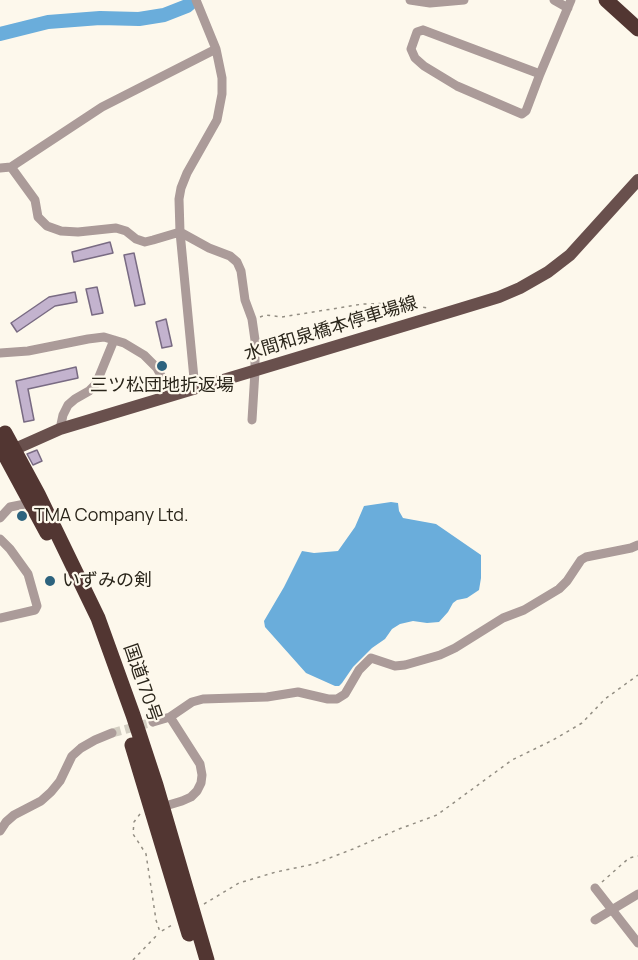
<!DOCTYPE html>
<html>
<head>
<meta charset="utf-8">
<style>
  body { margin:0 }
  canvas { display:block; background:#fdf8ec }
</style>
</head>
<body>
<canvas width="638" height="960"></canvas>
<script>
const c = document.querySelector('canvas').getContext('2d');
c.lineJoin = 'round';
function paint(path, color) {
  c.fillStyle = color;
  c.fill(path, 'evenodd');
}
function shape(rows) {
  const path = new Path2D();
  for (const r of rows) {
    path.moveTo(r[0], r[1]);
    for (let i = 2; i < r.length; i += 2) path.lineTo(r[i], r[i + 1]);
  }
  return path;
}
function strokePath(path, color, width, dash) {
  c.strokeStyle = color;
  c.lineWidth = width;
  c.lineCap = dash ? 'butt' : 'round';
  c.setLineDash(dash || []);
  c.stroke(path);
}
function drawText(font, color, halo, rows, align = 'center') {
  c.font = font + ' Manrope,"Noto Sans JP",sans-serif';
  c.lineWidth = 4.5;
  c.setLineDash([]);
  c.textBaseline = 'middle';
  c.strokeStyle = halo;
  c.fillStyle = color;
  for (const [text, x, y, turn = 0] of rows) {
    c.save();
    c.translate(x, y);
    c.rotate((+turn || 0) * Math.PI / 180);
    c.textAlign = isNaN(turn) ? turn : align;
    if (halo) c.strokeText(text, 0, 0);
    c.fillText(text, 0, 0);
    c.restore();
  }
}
const water = shape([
  [391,502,398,503,399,511,403,518,436,524,481,555,481,578,479,590,467,598,457,600,453,603,448,612,439,622,427,623,413,621,400,624,392,629,385,639,372,648,353,667,342,683,339,686,335,686,306,673,265,627,264,621,284,587,302,551,314,553,338,551,355,527,364,506]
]);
const river = shape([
  [0,34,48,22,100,18,139,19,164,15,187,6,194,0]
]);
const building = shape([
  [110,242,113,253,74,262,72,252,110,242],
  [134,253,145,304,135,306,124,255,134,253],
  [97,287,103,313,92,315,86,289,97,287],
  [75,292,77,302,55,306,17,332,11,323,49,297,75,292],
  [166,319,172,346,162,348,156,322,166,319],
  [76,367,78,378,28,389,34,420,24,422,16,381,76,367],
  [37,450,42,461,33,465,27,454,37,450]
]);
const minorTunnel = shape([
  [112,733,153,722]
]);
const path = shape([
  [260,317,266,315,282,317,363,304,393,303,428,308],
  [140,814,134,822,133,834,146,854,156,920,160,932,172,925],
  [602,882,629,858,638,856],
  [204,904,239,883,276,872,314,864,353,849,399,829,437,815,512,760,553,740,582,723,605,699,638,675],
  [133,960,159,933]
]);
const minor = shape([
  [410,0,430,3,464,0],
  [554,0,568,8],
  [423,30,540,74,526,111,522,114,457,86,424,66,415,58,411,49,417,32,423,30],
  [540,74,571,0],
  [11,167,35,200,38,217,47,226,61,231,78,232,116,228,126,231,136,239,145,242,153,240,180,232,209,248,230,256,237,262,241,271,245,300,252,319,255,340,255,371,252,420],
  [0,168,11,167,102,107,216,49],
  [0,353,28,351,88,339,104,337,124,343,144,355,157,368,172,396],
  [195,389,180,232,179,199,181,188,187,173,217,120,222,94,222,78,216,49,196,0],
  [60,429,63,415,68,405,75,399,89,391,96,384,114,340],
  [0,518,10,507,30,503],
  [0,539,10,549,28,574,37,606,35,610,0,618],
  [153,722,170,717,192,702,203,699,267,697,298,692,328,699,337,699,345,694,359,670,371,658,395,666,405,665,440,655,455,648,503,618,524,610,559,589,567,581,581,560,586,557,631,548,638,545],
  [162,807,182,801,191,797,197,791,201,783,202,775,200,764,170,717],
  [0,831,6,822,14,815,41,801,51,792,60,781,72,756,81,748,95,740,112,733],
  [595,888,638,943],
  [595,920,638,894]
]);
const major = shape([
  [6,453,60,429,453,311,499,297,520,288,548,272,570,255,638,180]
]);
const highway = shape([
  [606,0,638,29],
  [5,433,38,494,98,618,133,715,156,785,207,960],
  [0,446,47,533],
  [132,745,189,934]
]);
const markers = [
  [162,366,6,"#2d637e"],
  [22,516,6,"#2d637e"],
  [50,581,6,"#2d637e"]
];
const streetNames = [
  ["水間和泉橋本停車場線",331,329,-17],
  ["国道170号",142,683,71]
];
const poiNames = [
  ["三ツ松団地折返場",162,386,"center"],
  ["TMA Company Ltd.",34,516],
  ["いずみの剣",62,581]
];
paint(water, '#6aaddb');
strokePath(river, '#6aaddb', 14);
paint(building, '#c3b3ce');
strokePath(building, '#796b83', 1.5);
strokePath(minorTunnel, '#d3cec2', 9, [9, 4.5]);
strokePath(path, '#938e83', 1.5, [3, 4.5]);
strokePath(minor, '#ab9b99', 9);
strokePath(major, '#69504d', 12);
strokePath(highway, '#523632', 15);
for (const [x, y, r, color] of markers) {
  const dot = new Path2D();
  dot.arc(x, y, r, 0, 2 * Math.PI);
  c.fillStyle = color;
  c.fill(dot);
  strokePath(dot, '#fdf8ec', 2);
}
drawText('18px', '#2a251a', '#fdf8ec', streetNames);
drawText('18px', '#2a251a', '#fdf8ec', poiNames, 'left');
</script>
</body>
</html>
